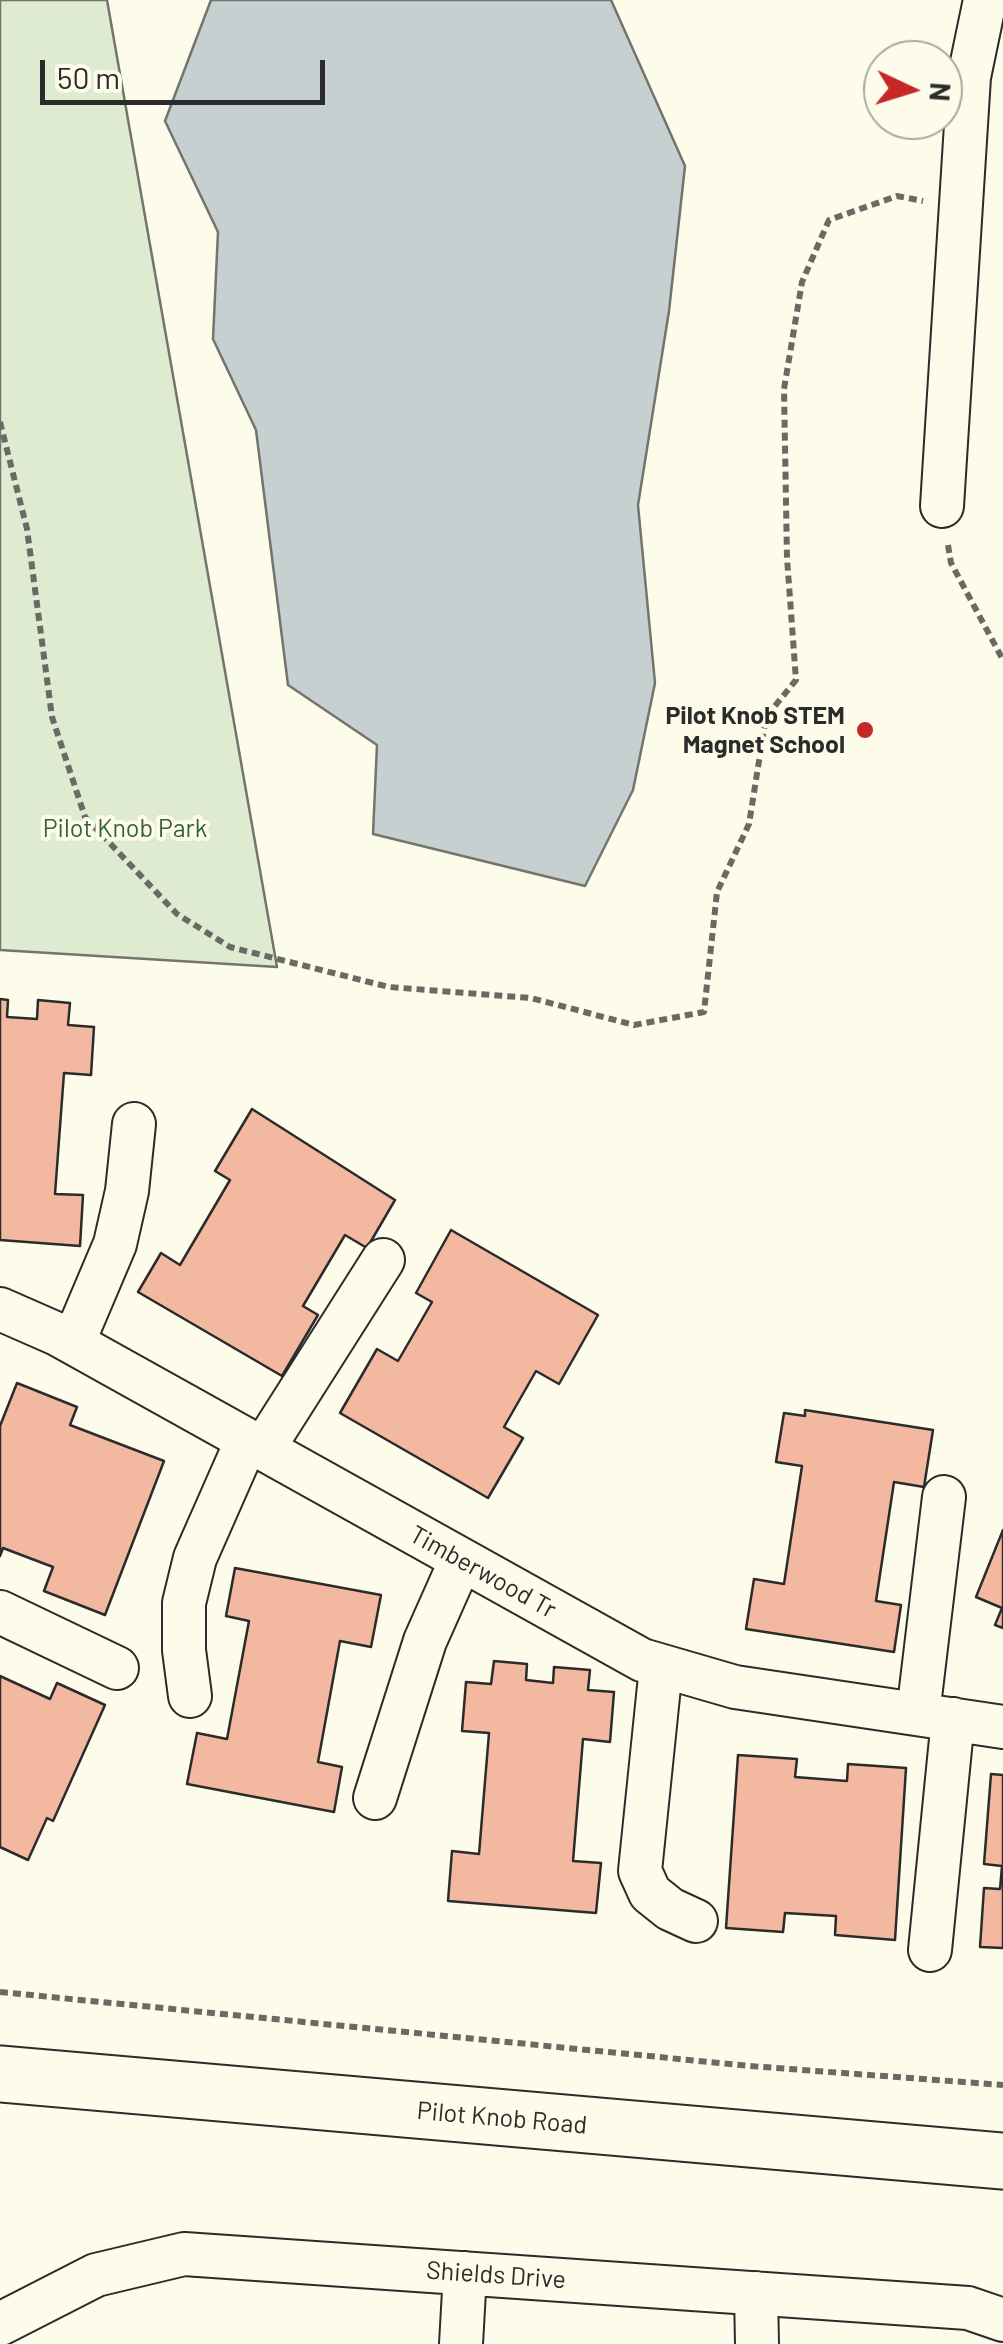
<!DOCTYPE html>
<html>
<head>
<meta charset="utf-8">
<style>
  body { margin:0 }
  #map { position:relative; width:1003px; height:2344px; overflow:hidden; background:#fdfbea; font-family:Barlow,sans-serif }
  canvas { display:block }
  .north { position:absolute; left:863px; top:40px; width:100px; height:100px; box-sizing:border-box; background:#fdfbea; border:2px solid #a9a89e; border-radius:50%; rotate:94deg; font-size:28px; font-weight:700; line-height:40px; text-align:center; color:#2b2b2b }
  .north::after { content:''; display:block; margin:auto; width:35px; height:45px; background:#c62828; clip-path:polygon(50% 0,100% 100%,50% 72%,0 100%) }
  .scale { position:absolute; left:40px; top:60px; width:285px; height:45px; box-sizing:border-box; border:5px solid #2b2b2b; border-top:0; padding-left:12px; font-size:30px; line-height:35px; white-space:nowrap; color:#2b2b2b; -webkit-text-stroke:8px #fdfbea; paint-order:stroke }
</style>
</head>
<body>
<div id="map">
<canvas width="1003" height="2344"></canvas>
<div class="north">N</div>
<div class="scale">50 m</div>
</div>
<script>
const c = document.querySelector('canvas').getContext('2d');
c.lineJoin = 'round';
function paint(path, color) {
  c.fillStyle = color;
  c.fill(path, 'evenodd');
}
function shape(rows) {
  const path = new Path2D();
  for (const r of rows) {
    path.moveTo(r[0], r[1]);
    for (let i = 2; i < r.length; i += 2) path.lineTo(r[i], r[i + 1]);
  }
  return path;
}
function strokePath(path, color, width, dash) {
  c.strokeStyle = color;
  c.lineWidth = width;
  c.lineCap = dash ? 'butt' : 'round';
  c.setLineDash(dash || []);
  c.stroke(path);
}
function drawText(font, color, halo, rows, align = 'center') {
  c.font = font + ' Barlow,sans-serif';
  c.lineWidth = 8;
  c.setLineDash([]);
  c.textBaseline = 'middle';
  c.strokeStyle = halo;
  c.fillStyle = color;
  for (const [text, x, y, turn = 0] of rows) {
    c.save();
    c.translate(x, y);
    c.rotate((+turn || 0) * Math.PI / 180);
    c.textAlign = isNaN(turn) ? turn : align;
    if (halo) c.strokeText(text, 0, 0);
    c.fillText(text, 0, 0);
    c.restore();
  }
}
const green = shape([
  [0,0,107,0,277,967,0,950,0,0]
]);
const water = shape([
  [211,0,611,0,685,166,669,311,638,505,655,683,633,790,585,886,373,834,377,745,288,685,256,430,213,339,218,232,165,121,211,0]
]);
const building = shape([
  [0,999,8,1000,7,1017,37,1019,38,1000,70,1003,68,1025,94,1027,91,1075,64,1073,55,1194,83,1195,80,1246,0,1240,0,999],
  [252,1109,395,1200,367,1248,345,1235,303,1306,318,1315,282,1376,138,1292,161,1253,180,1265,230,1180,215,1171,252,1109],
  [451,1230,598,1315,559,1384,536,1371,504,1427,523,1438,488,1498,340,1413,377,1349,398,1361,432,1302,416,1293,451,1230],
  [17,1383,77,1407,70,1425,164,1461,105,1615,44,1591,53,1567,3,1548,0,1556,0,1426,17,1383],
  [805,1410,933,1430,924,1487,894,1482,876,1601,901,1605,894,1652,746,1629,754,1579,784,1584,802,1466,776,1462,784,1413,805,1416,805,1410],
  [1003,1530,1003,1628,995,1625,1002,1608,976,1597,1003,1530],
  [235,1568,381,1595,371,1647,340,1641,318,1762,342,1767,334,1812,187,1784,197,1733,227,1739,249,1621,226,1616,235,1568],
  [494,1661,527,1664,526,1680,553,1683,554,1667,590,1670,588,1690,614,1692,610,1742,583,1739,573,1861,601,1863,596,1913,448,1901,452,1851,479,1854,489,1733,462,1731,466,1682,491,1684,494,1661],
  [0,1676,50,1699,57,1683,105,1705,53,1821,47,1818,28,1860,0,1847,0,1676],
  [738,1755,797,1759,795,1777,847,1781,848,1764,906,1768,895,1940,835,1935,836,1916,785,1913,783,1932,726,1928,738,1755],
  [991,1774,1003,1775,1003,1948,980,1947,984,1888,1000,1889,1002,1866,984,1864,991,1774]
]);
const path = shape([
  [0,422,27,529,52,717,85,817,177,914,230,947,389,987,531,998,634,1025,704,1012,717,892,749,824,766,717,796,680,787,558,784,389,802,282,829,220,897,196,923,201],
  [948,545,951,563,1003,660],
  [0,1992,750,2066,1003,2085]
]);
const minor = shape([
  [942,506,969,77,985,0],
  [0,1309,57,1334,642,1660,735,1687,1003,1727],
  [73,1343,115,1244,127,1191,134,1124],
  [263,1449,383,1260],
  [0,1612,117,1668],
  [661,1667,640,1871,650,1893,670,1909,696,1921],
  [190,1696,184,1650,184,1603,195,1558,247,1440],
  [918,1714,944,1497],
  [375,1798,425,1641,461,1560],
  [930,1950,953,1719],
  [756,2293,757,2344],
  [0,2324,96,2275,184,2254,968,2308,1003,2320],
  [461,2344,465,2273]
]);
const major = shape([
  [0,2074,1003,2161]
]);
const markers = [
  [865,730,10,"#c62828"]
];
const poiNames = [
  ["Pilot Knob STEM",845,716],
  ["Magnet School",845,745]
];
const parkNames = [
  ["Pilot Knob Park",125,829]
];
const streetNames = [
  ["Timberwood Tr",483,1572,29],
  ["Pilot Knob Road",502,2118,5],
  ["Shields Drive",496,2275,4]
];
paint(green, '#deebd1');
strokePath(green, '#74746e', 2.5);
paint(water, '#c7d0d0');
strokePath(water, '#74746e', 2.5);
paint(building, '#f2b8a0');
strokePath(building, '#2b2b2b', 2.5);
strokePath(minor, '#2b2b2b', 46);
strokePath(major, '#2b2b2b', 59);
strokePath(path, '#6a6964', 6, [8, 5]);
strokePath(minor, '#fdfbea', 42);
strokePath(major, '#fdfbea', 55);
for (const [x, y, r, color] of markers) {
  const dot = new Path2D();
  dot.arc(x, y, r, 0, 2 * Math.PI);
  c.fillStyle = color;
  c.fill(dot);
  strokePath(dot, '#fdfbea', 4);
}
drawText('bold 25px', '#2b2b2b', '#fdfbea', poiNames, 'right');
drawText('25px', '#34623c', '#fdfbea', parkNames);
drawText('25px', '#2b2b2b', '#fdfbea', streetNames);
</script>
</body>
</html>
